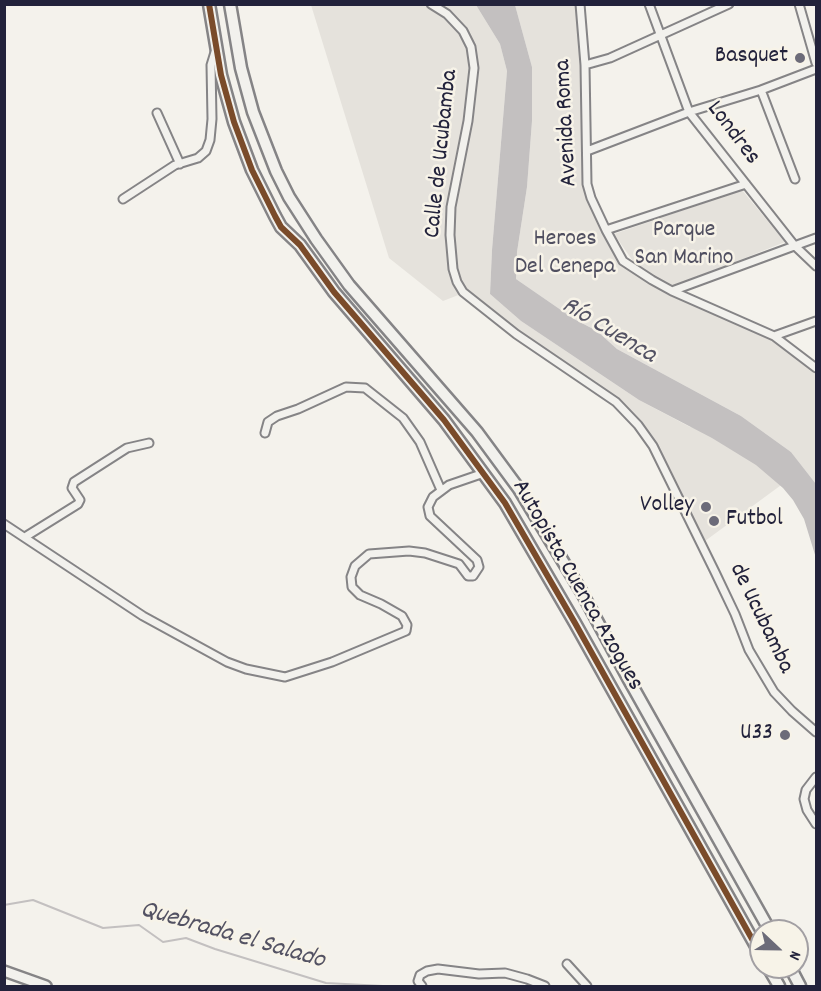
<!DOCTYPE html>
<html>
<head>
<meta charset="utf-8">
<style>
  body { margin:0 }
  #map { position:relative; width:821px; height:991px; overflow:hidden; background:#f4f2ec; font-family:Dekko,sans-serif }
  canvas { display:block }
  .frame { position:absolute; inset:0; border:6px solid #22223b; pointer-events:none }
  .north { position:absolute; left:749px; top:919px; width:60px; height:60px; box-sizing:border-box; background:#f7f3e8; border:2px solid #a29fa3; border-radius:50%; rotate:112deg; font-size:16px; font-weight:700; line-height:24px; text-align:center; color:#22223b }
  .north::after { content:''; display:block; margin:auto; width:21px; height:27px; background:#6c6b79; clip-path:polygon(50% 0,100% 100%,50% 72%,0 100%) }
</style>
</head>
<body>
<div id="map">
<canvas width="821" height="991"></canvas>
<div class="frame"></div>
<div class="north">N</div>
</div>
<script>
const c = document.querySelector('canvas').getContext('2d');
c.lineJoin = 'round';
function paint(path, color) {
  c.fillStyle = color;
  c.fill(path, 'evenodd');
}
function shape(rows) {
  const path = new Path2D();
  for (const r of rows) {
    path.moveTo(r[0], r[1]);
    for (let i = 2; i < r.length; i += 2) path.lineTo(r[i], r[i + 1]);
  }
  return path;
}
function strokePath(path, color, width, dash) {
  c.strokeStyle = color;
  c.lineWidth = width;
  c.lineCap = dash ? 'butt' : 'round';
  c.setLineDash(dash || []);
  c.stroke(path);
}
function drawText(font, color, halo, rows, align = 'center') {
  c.font = font + ' Dekko,sans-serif';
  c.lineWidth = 5;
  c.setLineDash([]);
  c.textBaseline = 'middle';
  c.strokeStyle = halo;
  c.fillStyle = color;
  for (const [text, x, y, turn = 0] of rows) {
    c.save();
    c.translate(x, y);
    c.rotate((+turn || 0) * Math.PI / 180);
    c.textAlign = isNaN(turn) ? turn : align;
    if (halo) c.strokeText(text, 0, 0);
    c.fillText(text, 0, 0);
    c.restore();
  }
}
const built = shape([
  [311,5,427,5,445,16,461,33,469,47,471,68,465,121,447,236,449,269,455,284,461,294,443,301,389,258],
  [431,5,476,5,500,44,507,71,492,250,490,294,521,321,639,400,690,427,698,428,788,480,705,541,699,538,653,446,616,402,580,379,463,292,457,282,450,235,474,68,463,31],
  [515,5,575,5,585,65,586,200,623,261,672,291,772,339,816,372,816,484,791,452,741,416,617,349,597,331,574,319,516,279,517,252,527,187,532,121,532,67],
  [742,190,785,242,672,287,635,264,614,234]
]);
const water = shape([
  [476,5,515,5,532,67,532,121,527,187,517,252,516,279,574,319,597,331,617,349,741,416,791,452,816,484,816,558,804,519,793,500,783,488,756,465,712,438,639,400,521,321,490,294,492,250,507,71,500,44]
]);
const stream = shape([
  [4,905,33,900,103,928,139,925,163,942,186,938,215,949,326,983,383,986]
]);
const minor = shape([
  [431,4,447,14,463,31,471,47,474,68,468,121,451,207,450,235,453,269,457,282,463,292,516,334,616,402,638,425,653,446,715,572,735,614,749,650,774,692,792,711,816,732],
  [580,4,585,65,587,184,591,198,606,230,623,261,652,280,672,291,774,336,816,368],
  [649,4,689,112,794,245,816,266],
  [799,4,816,63],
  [585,65,610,58,729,4],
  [761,90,795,179],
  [157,113,180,164],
  [587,151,689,112,761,90,816,69],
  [123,199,175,165,198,158,206,151,210,140,212,119,211,65,215,52],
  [606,230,746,184],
  [672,291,816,238],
  [774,336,816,321],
  [265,433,268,422,277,416,298,409,346,387,365,388,403,418,420,442,441,490],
  [4,524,143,616,227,662,246,669,285,677,332,662,406,631,407,625,402,616,381,604,360,595,352,587,351,577,355,566,369,554,409,551,425,553,459,564,468,576,473,576,479,567,477,560,430,516,428,507,433,497,449,485,484,473],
  [25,537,78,504,80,500,72,488,74,482,127,448,149,443],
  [816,777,806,790,804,799,807,810,816,824],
  [567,964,587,986],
  [422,986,418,981,420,975,427,971,438,969,479,974,505,973,527,979,545,986]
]);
const secondary = shape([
  [4,971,46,986]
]);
const trunk = shape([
  [209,4,221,75,234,122,252,170,275,216,281,227,300,245,334,292,444,420,505,503,575,623,761,955],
  [230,4,241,68,253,112,276,171,289,197,316,239,349,285,477,432,519,489,581,591,629,680,770,931],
  [768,967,779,986],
  [790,967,800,986]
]);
const bus1 = shape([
  [209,4,221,75,234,122,252,170,275,216,281,227,300,245,334,292,444,420,505,503,575,623,761,955]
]);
const markers = [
  [800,58,6,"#6c6b79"],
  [706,507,6,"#6c6b79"],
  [714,521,6,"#6c6b79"],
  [785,735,6,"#6c6b79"]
];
const poiNames = [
  ["Basquet",788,58],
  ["Volley",694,507],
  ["Futbol",726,521,"left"],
  ["U33",773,735]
];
const streetNames = [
  ["Avenida Roma",568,123,-93],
  ["Londres",732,134,53],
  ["Calle de Ucubamba",443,154,-84],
  ["Autopista Cuenca Azogues",576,586,60],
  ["de Ucubamba",760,619,64]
];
const parkNames = [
  ["Parque",684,232],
  ["San Marino",684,260],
  ["Heroes",565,241],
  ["Del Cenepa",565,269]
];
const waterNames = [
  ["Río Cuenca",608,332,31],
  ["Quebrada el Salado",232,937,16]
];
paint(built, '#e5e2dc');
paint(water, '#c3c0c0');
strokePath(stream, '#c3c0c0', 2);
strokePath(minor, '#858486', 11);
strokePath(secondary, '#858486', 14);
strokePath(trunk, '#858486', 15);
strokePath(minor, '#f2f1ed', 7);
strokePath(secondary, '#f2f1ed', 9);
strokePath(trunk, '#f2f1ed', 10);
strokePath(bus1, '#7a4b2a', 6);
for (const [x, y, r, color] of markers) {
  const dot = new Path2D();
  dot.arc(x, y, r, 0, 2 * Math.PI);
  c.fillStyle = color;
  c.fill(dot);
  strokePath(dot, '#f7f3e8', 2);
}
drawText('24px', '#22223b', '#f7f3e8', poiNames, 'right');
drawText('24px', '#22223b', '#f7f3e8', streetNames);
drawText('24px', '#504f60', '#f7f3e8', parkNames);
drawText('italic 26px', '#535263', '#f7f3e8', waterNames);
</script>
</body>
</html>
